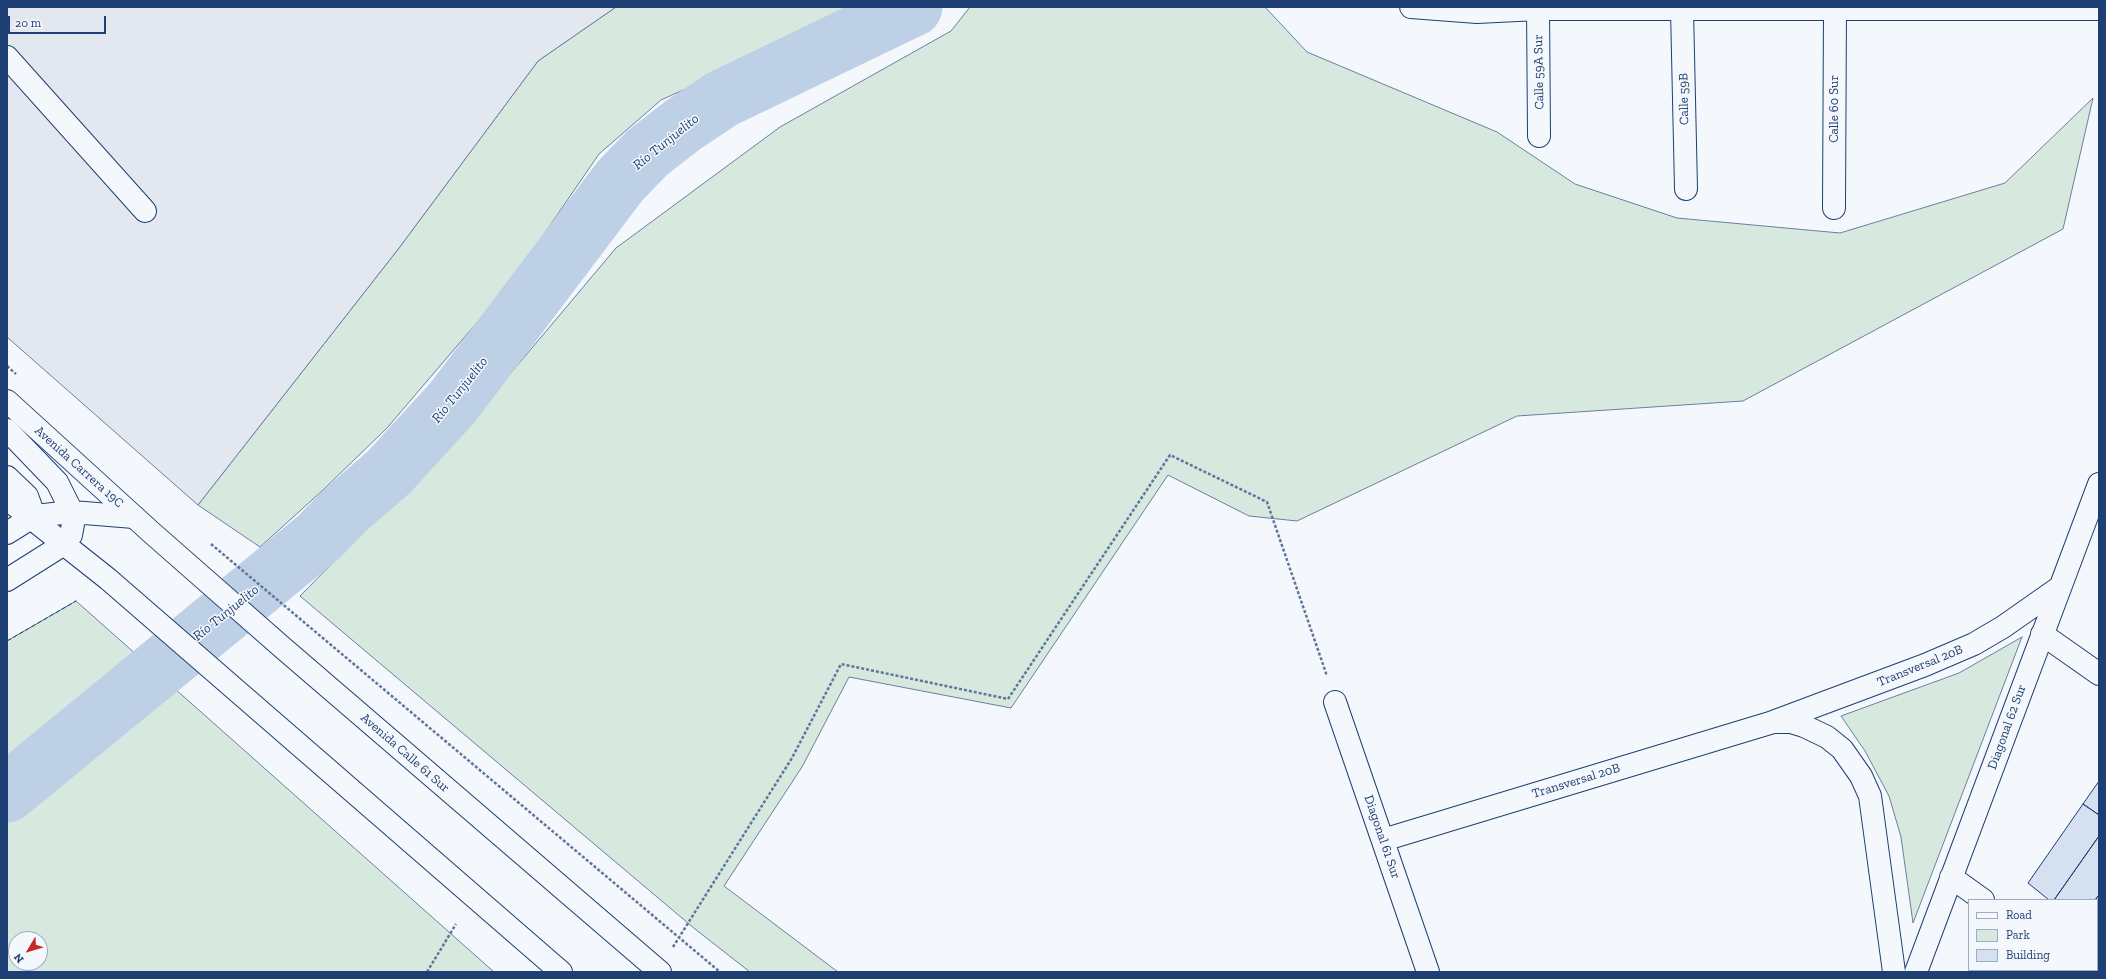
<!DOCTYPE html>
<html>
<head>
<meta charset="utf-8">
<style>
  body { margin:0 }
  #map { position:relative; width:2106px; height:979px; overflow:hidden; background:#f4f7fb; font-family:"Zilla Slab",serif }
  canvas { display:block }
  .frame { position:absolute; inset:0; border:8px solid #1d3f73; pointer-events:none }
  .legend { position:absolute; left:1968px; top:899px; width:130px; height:72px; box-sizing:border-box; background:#f4f7fb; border:1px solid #9eadc5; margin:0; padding:5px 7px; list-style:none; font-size:12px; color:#1d3f73 }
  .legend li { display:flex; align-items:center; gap:8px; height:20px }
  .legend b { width:20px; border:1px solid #9eadc5 }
  .north { position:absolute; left:8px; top:931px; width:40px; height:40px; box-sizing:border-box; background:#f4f7fb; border:1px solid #9eadc5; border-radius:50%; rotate:232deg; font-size:11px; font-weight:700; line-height:16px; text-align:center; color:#1d3f73 }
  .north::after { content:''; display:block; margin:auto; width:14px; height:18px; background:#c62828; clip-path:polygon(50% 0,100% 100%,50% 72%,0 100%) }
  .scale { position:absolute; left:8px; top:16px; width:98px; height:18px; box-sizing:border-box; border:2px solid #1d3f73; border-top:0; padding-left:5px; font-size:12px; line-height:14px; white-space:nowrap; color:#1d3f73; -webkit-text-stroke:3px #f4f7fb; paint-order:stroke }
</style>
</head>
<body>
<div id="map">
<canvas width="2106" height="979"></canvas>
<div class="frame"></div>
<ul class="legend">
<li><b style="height:5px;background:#f4f7fb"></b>Road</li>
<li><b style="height:11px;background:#d7e8df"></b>Park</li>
<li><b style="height:11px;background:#d5e0f0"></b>Building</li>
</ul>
<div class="north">N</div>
<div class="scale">20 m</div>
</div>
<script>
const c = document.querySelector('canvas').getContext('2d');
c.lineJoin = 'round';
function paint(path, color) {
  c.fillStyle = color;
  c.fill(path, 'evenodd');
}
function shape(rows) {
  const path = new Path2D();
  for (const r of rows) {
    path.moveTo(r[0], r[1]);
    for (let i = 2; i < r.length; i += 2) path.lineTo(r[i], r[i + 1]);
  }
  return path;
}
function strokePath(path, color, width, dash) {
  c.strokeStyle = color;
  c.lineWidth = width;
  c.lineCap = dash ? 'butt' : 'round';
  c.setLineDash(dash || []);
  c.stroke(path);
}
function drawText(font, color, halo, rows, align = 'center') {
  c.font = font + ' "Zilla Slab",serif';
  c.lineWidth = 3;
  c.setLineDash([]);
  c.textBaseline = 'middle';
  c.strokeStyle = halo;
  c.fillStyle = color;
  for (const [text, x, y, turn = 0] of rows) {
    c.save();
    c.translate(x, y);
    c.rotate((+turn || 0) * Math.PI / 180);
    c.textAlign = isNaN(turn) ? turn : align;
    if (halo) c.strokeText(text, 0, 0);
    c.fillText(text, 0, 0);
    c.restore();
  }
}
const green = shape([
  [616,7,867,7,661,100,599,154,509,285,387,428,323,490,260,547,198,505,399,248,538,61,616,7],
  [970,7,1265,7,1307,52,1497,132,1575,184,1677,218,1840,233,2005,183,2093,98,2063,229,1743,401,1517,416,1297,521,1249,516,1168,475,1011,708,849,677,802,767,724,886,838,972,750,972,695,929,300,596,463,430,616,248,780,127,951,31,970,7],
  [76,601,494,972,7,972,7,641,76,601],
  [16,939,40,939,40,963,16,963,16,939],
  [2022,637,1913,923,1901,837,1889,796,1865,751,1841,716,1959,673,2022,637]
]);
const parking = shape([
  [7,7,616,7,538,61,399,248,198,505,7,337,7,7]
]);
const river = shape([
  [7,793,319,537,344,511,389,472,453,402,620,181,647,153,683,125,722,99,913,7]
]);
const building = shape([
  [2099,781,2099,815,2083,804,2099,781],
  [2083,804,2099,815,2099,836,2054,900,2049,900,2028,883,2083,804],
  [2099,836,2099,895,2095,900,2054,900,2099,836],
  [2099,895,2099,936,2097,934,2097,900,2095,900,2099,895],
  [2044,970,2063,970,2065,972,2043,972,2044,970]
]);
const path = shape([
  [7,366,16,374],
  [211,544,720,972],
  [673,947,792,758,841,664,1008,699,1170,455,1267,502,1327,676],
  [427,972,456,924]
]);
const minor = shape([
  [1411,7,1477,12,1538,9,2099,9],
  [1538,7,1539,136],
  [1682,9,1686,189],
  [7,57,145,211],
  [1834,208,1835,9],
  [7,430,57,482,72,512,73,524,71,535,64,544,7,580],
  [7,477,27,496,31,507,31,518],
  [7,533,31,518,44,515,72,512,134,517],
  [2042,634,2099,674],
  [1335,702,1428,972],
  [1775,722,1791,722,1804,726,1827,737,1842,749,1861,776,1870,796,1894,972],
  [1383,840,1770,723,1925,665,1974,644,2003,627,2060,587],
  [1951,877,1983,900],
  [2082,970,2085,972],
  [1916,972,2099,484]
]);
const major = shape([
  [7,401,152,533,283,648,660,972],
  [7,499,108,579,561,972]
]);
const fence = shape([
  [7,641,76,601]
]);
const streetNames = [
  ["Calle 59A Sur",1539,72,-91],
  ["Calle 59B",1684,99,-91],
  ["Calle 60 Sur",1834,109,-90],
  ["Avenida Carrera 19C",79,467,42],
  ["Transversal 20B",1920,666,-22],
  ["Diagonal 62 Sur",2007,727,-70],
  ["Avenida Calle 61 Sur",405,753,41],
  ["Transversal 20B",1576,781,-17],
  ["Diagonal 61 Sur",1382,837,71]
];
const waterNames = [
  ["Río Tunjuelito",666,142,-39],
  ["Río Tunjuelito",460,390,-51],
  ["Río Tunjuelito",226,613,-39]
];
paint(green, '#d7e8df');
strokePath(green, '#687fa3', 1);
paint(parking, '#e3e8f0');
strokePath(parking, '#687fa3', 1);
strokePath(river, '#bed0e5', 59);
paint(building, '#d5e0f0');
strokePath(building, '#1d3f73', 1);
strokePath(minor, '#1d3f73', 24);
strokePath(major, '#1d3f73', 24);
strokePath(path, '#5e769c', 2.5, [3, 2]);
strokePath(minor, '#f4f7fb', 22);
strokePath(major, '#f4f7fb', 22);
strokePath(fence, '#1d3f73', 1, [5, 2]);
drawText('13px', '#1d3f73', '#f4f7fb', streetNames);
drawText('italic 14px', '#1d3f73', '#f4f7fb', waterNames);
</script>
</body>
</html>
